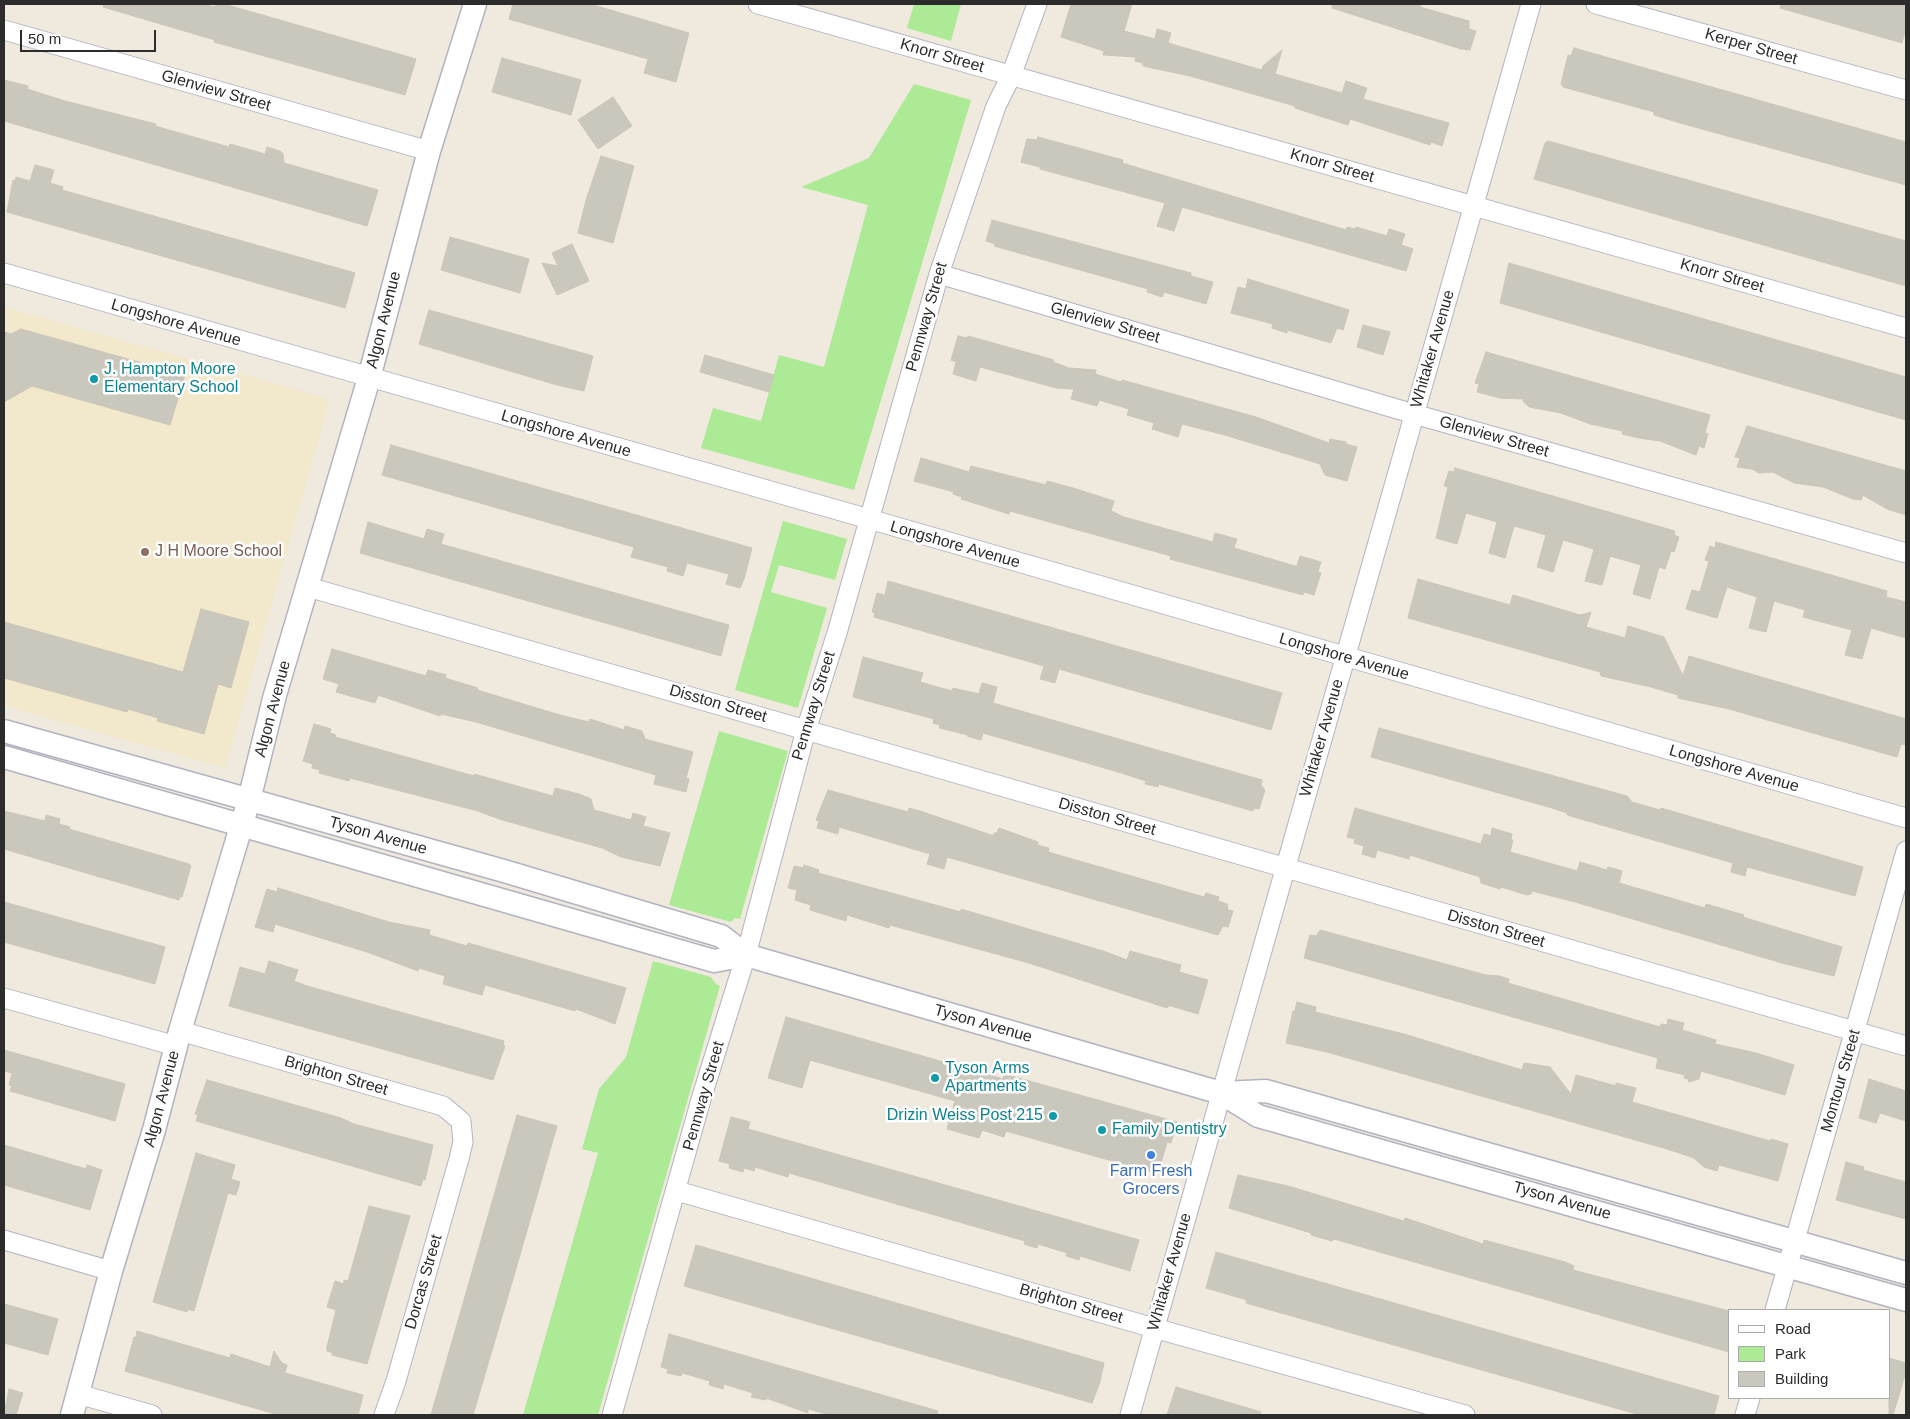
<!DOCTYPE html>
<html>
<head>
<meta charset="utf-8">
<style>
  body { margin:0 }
  #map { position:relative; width:1910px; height:1419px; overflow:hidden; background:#efe9de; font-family:Arial,sans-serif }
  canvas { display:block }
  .frame { position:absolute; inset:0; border:5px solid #2c2c2c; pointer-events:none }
  .legend { position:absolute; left:1728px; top:1309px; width:162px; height:90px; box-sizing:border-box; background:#fff; border:1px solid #ababab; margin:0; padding:6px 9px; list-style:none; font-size:15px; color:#2c2c2c }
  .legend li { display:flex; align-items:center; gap:10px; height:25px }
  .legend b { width:25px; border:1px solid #ababab }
  .scale { position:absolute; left:20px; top:30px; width:136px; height:22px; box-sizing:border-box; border:2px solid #2c2c2c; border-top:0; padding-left:6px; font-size:15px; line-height:18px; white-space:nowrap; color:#2c2c2c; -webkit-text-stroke:4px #fff; paint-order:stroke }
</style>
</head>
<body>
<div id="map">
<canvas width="1910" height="1419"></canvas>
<div class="frame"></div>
<ul class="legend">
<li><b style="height:6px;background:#fff"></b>Road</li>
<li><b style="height:14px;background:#adea96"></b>Park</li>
<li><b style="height:14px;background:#cac7bc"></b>Building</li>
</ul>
<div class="scale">50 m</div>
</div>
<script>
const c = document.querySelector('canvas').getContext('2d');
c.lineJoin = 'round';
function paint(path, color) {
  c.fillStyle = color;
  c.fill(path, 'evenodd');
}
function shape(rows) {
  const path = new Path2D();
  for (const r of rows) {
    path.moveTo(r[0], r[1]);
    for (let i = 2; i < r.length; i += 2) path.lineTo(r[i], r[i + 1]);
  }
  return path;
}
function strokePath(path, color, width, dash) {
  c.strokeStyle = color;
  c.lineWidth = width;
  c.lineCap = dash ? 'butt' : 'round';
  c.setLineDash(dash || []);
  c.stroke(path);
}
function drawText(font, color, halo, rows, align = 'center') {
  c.font = font + ' Arial,sans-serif';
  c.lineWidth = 5;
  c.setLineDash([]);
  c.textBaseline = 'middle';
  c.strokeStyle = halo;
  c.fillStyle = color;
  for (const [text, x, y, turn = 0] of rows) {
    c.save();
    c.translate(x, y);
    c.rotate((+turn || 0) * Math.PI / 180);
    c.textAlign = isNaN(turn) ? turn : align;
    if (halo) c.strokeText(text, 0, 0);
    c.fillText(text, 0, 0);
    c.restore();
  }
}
const education = shape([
  [4,307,330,399,225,768,4,706]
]);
const green = shape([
  [914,4,961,4,951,41,907,28],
  [914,84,971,100,854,490,701,448,713,408,761,421,779,355,824,367,868,205,801,187,869,158],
  [783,521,847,539,835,580,779,565,771,592,827,608,798,708,735,690],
  [719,731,788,751,740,919,735,918,731,922,669,905],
  [653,961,711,977,716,984,720,986,598,1415,523,1415,598,1153,582,1149,599,1089,626,1057]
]);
const building = shape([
  [103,4,202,4,215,7,216,4,224,4,416,59,405,95,214,42,215,40,103,7,103,4],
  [513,4,590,4,689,33,676,82,644,73,648,59,509,19,513,4],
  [1071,4,1132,4,1124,31,1155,39,1157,29,1171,33,1168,43,1262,70,1263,66,1282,50,1275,74,1342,93,1346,81,1367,88,1363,99,1449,123,1442,146,1431,142,1430,145,1350,119,1348,125,1295,108,1295,106,1190,76,1143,66,1143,63,1135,61,1136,57,1103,55,1104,51,1061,37,1071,4],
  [1332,4,1421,4,1420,7,1469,21,1469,29,1476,31,1470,50,1461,49,1332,8,1332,4],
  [1781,4,1906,4,1906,28,1902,43,1780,8,1781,4],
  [1574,48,1906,142,1906,185,1680,123,1654,115,1654,112,1563,87,1561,84,1568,55,1571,56,1574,48],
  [502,58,581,80,571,115,492,92,502,58],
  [4,80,28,86,27,89,65,101,156,124,155,126,229,147,230,144,265,154,267,147,280,151,283,154,284,163,378,190,367,226,4,121,4,80],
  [613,97,632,126,598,149,578,120,613,97],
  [1038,137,1123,160,1122,163,1346,230,1347,227,1355,229,1356,227,1387,236,1389,229,1405,234,1401,245,1413,249,1406,271,1182,207,1174,231,1157,226,1165,203,1040,169,1040,167,1021,162,1027,139,1037,140,1038,137],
  [1548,141,1906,241,1906,286,1534,179,1545,143,1548,141],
  [601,156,634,166,613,243,578,233,586,200,601,156],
  [35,165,54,170,50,183,63,187,62,190,355,273,345,308,7,212,13,180,15,181,16,177,30,181,35,165],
  [992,220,1191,273,1191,276,1213,282,1206,304,1164,292,1162,297,1147,292,1148,289,994,246,995,244,986,241,992,220],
  [450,237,529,259,520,293,441,270,450,237],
  [572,244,589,281,557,295,542,263,558,266,552,253,572,244],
  [1509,263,1906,377,1906,420,1500,303,1509,263],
  [1248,279,1349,310,1343,330,1337,328,1331,343,1287,330,1287,333,1272,328,1273,324,1231,313,1238,287,1246,289,1248,279],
  [429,310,593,356,584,391,557,385,419,344,429,310],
  [1363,325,1390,332,1383,355,1357,347,1363,325],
  [21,329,185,375,170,425,32,386,4,402,4,332,11,334,21,329],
  [958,336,967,338,968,336,1054,360,1053,362,1069,368,1096,370,1095,374,1121,382,1122,380,1256,417,1329,443,1330,439,1346,442,1346,444,1357,447,1347,481,1325,475,1320,464,1225,435,1182,424,1178,437,1152,429,1154,423,1127,415,1129,409,1099,400,1097,406,1071,399,1074,389,1056,388,980,367,976,381,953,374,956,362,951,360,958,336],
  [1486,352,1710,415,1705,433,1708,434,1704,448,1699,446,1696,455,1660,441,1639,438,1622,434,1623,431,1590,424,1561,413,1529,407,1523,401,1524,399,1500,398,1477,392,1479,384,1475,383,1486,352],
  [705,355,774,375,769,392,700,372,705,355],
  [1747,426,1906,471,1906,515,1887,509,1863,495,1861,500,1853,499,1823,487,1794,483,1773,472,1759,473,1752,469,1737,467,1740,458,1735,457,1747,426],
  [391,445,752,548,744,579,740,588,726,584,729,574,687,563,683,576,667,571,668,567,631,557,634,547,382,475,391,445],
  [921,458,969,472,971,466,1046,485,1047,481,1073,488,1114,501,1111,511,1124,517,1213,542,1215,533,1237,539,1234,548,1295,566,1297,566,1300,556,1321,562,1318,572,1321,573,1314,595,1304,592,1303,595,1170,559,1171,556,1010,511,1009,514,961,499,962,497,953,494,954,492,914,481,921,458],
  [1455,468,1675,531,1674,535,1679,537,1674,552,1671,551,1665,569,1659,567,1650,599,1633,594,1641,565,1610,556,1602,585,1585,581,1594,549,1563,540,1553,572,1537,567,1546,535,1514,526,1505,558,1489,553,1497,522,1466,513,1457,544,1436,538,1448,487,1444,486,1449,471,1454,472,1455,468],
  [368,522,424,539,427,529,444,534,441,544,729,625,721,656,360,553,368,522],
  [1716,542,1887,591,1886,597,1906,602,1906,638,1871,628,1862,659,1845,655,1852,630,1803,617,1805,610,1774,601,1766,632,1749,628,1757,597,1727,587,1717,618,1686,609,1692,590,1700,592,1709,561,1705,560,1710,546,1715,548,1716,542],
  [1418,579,1510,605,1513,595,1580,615,1591,612,1586,627,1625,638,1628,626,1664,637,1683,676,1689,656,1906,719,1906,745,1901,744,1897,757,1729,709,1678,698,1678,695,1651,687,1601,676,1600,672,1408,618,1418,579],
  [888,581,1282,693,1271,730,1059,669,1055,683,1040,679,1044,666,874,617,875,613,872,612,877,593,885,595,888,581],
  [201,609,249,622,231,688,218,684,204,734,157,721,158,718,128,709,127,712,4,678,4,622,183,672,201,609],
  [332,649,426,676,428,670,446,675,445,678,478,688,477,690,560,715,589,722,590,719,624,730,625,726,642,731,645,739,693,752,686,778,689,779,686,792,654,784,656,775,476,722,441,714,440,716,378,695,375,703,336,692,339,684,323,679,332,649],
  [863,657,923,673,920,682,952,691,953,688,979,694,982,683,997,687,993,703,1262,780,1261,785,1265,790,1259,809,1254,808,1253,811,1159,784,1158,787,1145,784,1146,781,1115,771,983,733,981,740,967,736,968,735,939,728,940,725,933,723,934,719,853,697,863,657],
  [314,724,331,729,330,733,336,735,335,737,474,776,474,774,553,796,555,788,579,794,591,799,594,810,631,820,633,813,646,817,643,826,670,833,660,866,621,857,602,848,499,819,478,811,350,778,349,781,319,773,320,770,312,768,313,764,303,761,314,724],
  [1379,728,1627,796,1632,802,1660,810,1661,808,1863,867,1855,896,1747,867,1745,876,1731,872,1733,863,1567,815,1567,813,1552,808,1371,757,1379,728],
  [828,790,908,812,909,808,920,811,994,836,994,833,997,833,999,828,1038,842,1037,845,1049,848,1048,852,1204,897,1206,893,1219,897,1218,901,1227,904,1228,910,1233,911,1228,927,1223,926,1218,935,947,857,944,869,927,864,930,854,839,827,838,834,817,828,819,821,816,820,828,790],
  [1355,808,1481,844,1484,834,1491,836,1492,828,1512,834,1511,840,1513,840,1510,852,1577,871,1580,862,1607,870,1608,867,1622,871,1619,883,1705,908,1706,904,1744,915,1743,917,1749,919,1842,947,1834,976,1782,963,1575,902,1532,891,1531,894,1527,895,1501,887,1500,889,1481,883,1480,877,1410,855,1409,859,1377,850,1375,858,1362,854,1364,846,1354,843,1355,839,1347,837,1355,808],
  [4,811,45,821,46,815,60,819,59,824,70,827,69,829,189,864,191,866,182,897,180,896,179,900,4,849,4,811],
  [804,865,819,870,818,873,961,912,961,909,1103,951,1127,960,1130,951,1181,965,1179,972,1208,980,1198,1014,1171,1006,1168,1006,1167,1008,1029,963,890,925,889,928,847,915,846,921,810,910,811,905,795,900,797,890,788,888,794,866,804,868,804,865],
  [278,888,389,922,430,930,429,935,467,946,468,943,626,988,615,1024,576,1009,575,1011,485,985,482,995,443,984,445,976,419,968,418,971,367,952,275,924,273,932,255,927,267,889,277,892,278,888],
  [4,902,165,947,155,984,4,942,4,902],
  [1320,930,1486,975,1499,976,1509,979,1508,983,1660,1027,1661,1024,1667,1025,1668,1019,1684,1023,1682,1030,1716,1040,1715,1044,1756,1053,1794,1065,1785,1095,1701,1071,1699,1079,1689,1082,1688,1079,1684,1078,1685,1075,1656,1068,1658,1058,1304,958,1310,935,1316,936,1320,930],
  [269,961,298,970,294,981,307,986,504,1041,503,1045,505,1046,493,1080,229,1006,240,967,265,974,269,961],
  [1297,1002,1316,1007,1315,1012,1404,1034,1522,1070,1524,1063,1550,1067,1571,1094,1576,1075,1616,1086,1616,1083,1636,1088,1632,1102,1770,1141,1771,1139,1788,1144,1778,1181,1719,1165,1717,1171,1704,1167,1694,1158,1667,1149,1327,1052,1286,1043,1293,1011,1295,1011,1297,1002],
  [786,1017,1003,1079,1004,1074,1177,1122,1171,1143,1167,1142,1158,1174,1006,1131,1004,1137,982,1130,979,1138,947,1129,955,1101,810,1060,802,1088,768,1078,786,1017],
  [4,1050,125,1084,115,1121,10,1091,12,1086,9,1085,12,1073,4,1071,4,1050],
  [1869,1079,1906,1091,1906,1121,1880,1113,1876,1123,1859,1118,1869,1079],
  [207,1080,341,1118,354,1124,433,1145,425,1180,423,1179,421,1186,196,1121,198,1115,195,1114,207,1080],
  [517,1115,557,1126,513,1279,473,1415,431,1415,517,1115],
  [731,1117,750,1122,748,1129,1139,1240,1130,1271,1080,1256,1079,1260,1066,1256,1067,1253,1038,1244,1037,1248,1024,1244,1025,1241,789,1173,788,1177,755,1167,754,1171,744,1168,743,1172,729,1168,730,1164,719,1161,731,1117],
  [4,1145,86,1169,87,1165,102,1170,90,1210,4,1185,4,1145],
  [196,1153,235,1165,231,1179,240,1182,236,1195,228,1193,194,1311,188,1309,187,1312,153,1302,196,1153],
  [1846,1162,1864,1167,1863,1170,1906,1182,1906,1219,1836,1200,1846,1162],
  [1238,1175,1288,1186,1404,1221,1405,1218,1483,1244,1484,1240,1565,1262,1574,1266,1573,1270,1729,1311,1729,1352,1334,1239,1332,1241,1311,1235,1311,1233,1229,1208,1238,1175],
  [369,1206,410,1216,367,1364,332,1355,333,1353,327,1351,327,1347,336,1310,327,1307,335,1281,344,1284,344,1280,348,1281,369,1206],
  [696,1245,1104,1363,1100,1382,1092,1403,684,1286,696,1245],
  [1216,1252,1719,1396,1714,1415,1640,1415,1246,1303,1247,1300,1206,1288,1216,1252],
  [4,1304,58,1319,48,1355,4,1343,4,1304],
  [137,1331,230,1358,231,1354,270,1367,274,1351,282,1363,287,1365,285,1373,363,1395,358,1415,279,1415,125,1371,134,1337,136,1337,137,1331],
  [669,1334,938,1411,937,1415,830,1415,808,1409,808,1413,766,1398,766,1400,751,1397,753,1393,724,1384,723,1389,709,1385,710,1381,682,1373,681,1376,667,1373,668,1369,661,1367,669,1334],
  [1889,1358,1906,1363,1906,1372,1893,1415,1889,1415,1889,1358],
  [1176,1387,1261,1412,1260,1415,1167,1415,1176,1387],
  [9,1389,23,1393,16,1415,4,1415,9,1389]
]);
const minor = shape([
  [758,4,1906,328],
  [1596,4,1906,90],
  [4,30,429,151],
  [4,273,869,519,1906,818],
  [939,274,1414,414,1906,553],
  [308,587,1906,1046],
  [4,998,176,1046],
  [180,1031,443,1106,461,1121,463,1142,459,1159,396,1381,384,1415],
  [677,1191,1154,1328,1465,1415],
  [4,1240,111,1271],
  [1775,1310,1906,851],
  [78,1394,152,1415],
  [612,1415,702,1096,746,955,806,730,837,633,939,274,996,106,1011,76,1037,4],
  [1130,1415,1531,4],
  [1745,1415,1750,1398]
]);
const tertiary = shape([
  [4,731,504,871,721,936,746,955,1221,1093,1258,1116,1906,1300],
  [4,757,714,961,746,955],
  [1221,1093,1266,1091,1906,1273],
  [72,1415,111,1271,154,1130,180,1031,249,800,275,695,369,378,429,151,475,4]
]);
const markers = [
  [94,379,5,"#0f9aa8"],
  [145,552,5,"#8d6e63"],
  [935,1078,5,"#0f9aa8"],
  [1053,1116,5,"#0f9aa8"],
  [1102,1130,5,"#0f9aa8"],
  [1151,1155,5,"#3f7fe0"]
];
const streetNames = [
  ["Kerper Street",1751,47,16],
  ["Knorr Street",942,56,16],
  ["Glenview Street",216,91,16],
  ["Knorr Street",1332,166,16],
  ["Knorr Street",1722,276,16],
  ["Pennway Street",927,317,-74],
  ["Algon Avenue",384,320,-76],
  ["Longshore Avenue",176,323,16],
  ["Glenview Street",1105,323,16],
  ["Whitaker Avenue",1433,349,-74],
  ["Longshore Avenue",566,434,16],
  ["Glenview Street",1494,437,16],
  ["Longshore Avenue",955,545,16],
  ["Longshore Avenue",1344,657,16],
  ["Disston Street",718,704,16],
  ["Pennway Street",814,706,-73],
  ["Algon Avenue",273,709,-75],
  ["Whitaker Avenue",1322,738,-74],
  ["Longshore Avenue",1734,769,16],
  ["Disston Street",1107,817,16],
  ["Tyson Avenue",378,836,16],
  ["Disston Street",1496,929,16],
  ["Tyson Avenue",983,1024,16],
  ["Brighton Street",336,1076,16],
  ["Montour Street",1841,1081,-74],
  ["Pennway Street",704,1096,-74],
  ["Algon Avenue",162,1099,-75],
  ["Tyson Avenue",1562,1201,16],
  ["Whitaker Avenue",1170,1272,-74],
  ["Dorcas Street",424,1282,-74],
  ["Brighton Street",1071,1304,16]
];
const cultureNames = [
  ["J. Hampton Moore",104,370],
  ["Elementary School",104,388],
  ["Tyson Arms",945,1069],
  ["Apartments",945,1087],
  ["Drizin Weiss Post 215",1043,1116,"right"],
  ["Family Dentistry",1112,1130]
];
const educationNames = [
  ["J H Moore School",155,552]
];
const shopNames = [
  ["Farm Fresh",1151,1172],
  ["Grocers",1151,1190]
];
paint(education, '#f2e8cc');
paint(green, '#adea96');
paint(building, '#cac7bc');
strokePath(building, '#cbc5b7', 1);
strokePath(minor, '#b2b3c1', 21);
strokePath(tertiary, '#b2b3c1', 25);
strokePath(minor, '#fff', 19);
strokePath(tertiary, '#fff', 22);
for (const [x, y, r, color] of markers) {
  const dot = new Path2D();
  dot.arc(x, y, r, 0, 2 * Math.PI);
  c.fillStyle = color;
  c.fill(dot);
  strokePath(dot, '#fff', 2);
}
drawText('16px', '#2c2c2c', '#fff', streetNames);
drawText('16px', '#0d838f', '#fff', cultureNames, 'left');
drawText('16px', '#785e54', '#fff', educationNames, 'left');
drawText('16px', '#366cbe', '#fff', shopNames);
</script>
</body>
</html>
